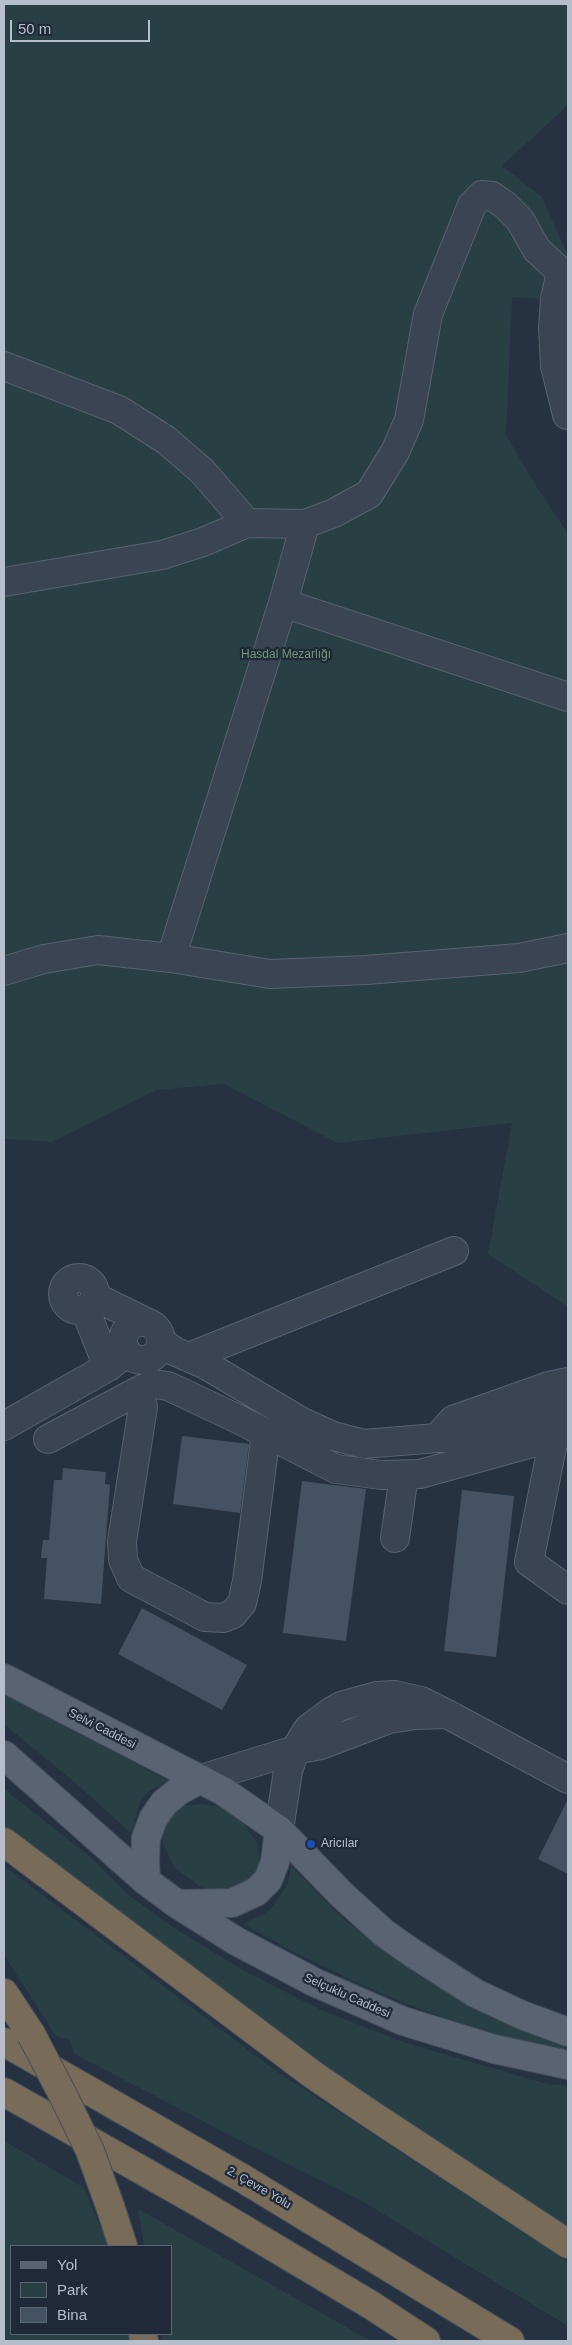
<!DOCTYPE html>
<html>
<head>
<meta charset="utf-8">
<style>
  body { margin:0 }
  #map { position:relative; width:572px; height:2345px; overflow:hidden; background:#263242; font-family:Helvetica,sans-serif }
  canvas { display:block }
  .frame { position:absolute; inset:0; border:5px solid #b8bfcc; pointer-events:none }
  .legend { position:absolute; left:10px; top:2245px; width:162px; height:90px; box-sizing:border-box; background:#1f2937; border:1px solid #5c6573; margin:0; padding:6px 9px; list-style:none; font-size:15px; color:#b8bfcc }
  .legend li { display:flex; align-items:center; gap:10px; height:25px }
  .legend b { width:25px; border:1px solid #5c6573 }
  .scale { position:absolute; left:10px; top:20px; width:140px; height:22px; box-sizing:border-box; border:2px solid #b8bfcc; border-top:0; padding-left:6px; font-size:15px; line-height:18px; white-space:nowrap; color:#b8bfcc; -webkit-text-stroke:4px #1f2937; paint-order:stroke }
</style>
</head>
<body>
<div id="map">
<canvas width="572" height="2345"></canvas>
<div class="frame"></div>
<ul class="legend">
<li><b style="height:6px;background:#596372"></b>Yol</li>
<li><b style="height:14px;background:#284043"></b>Park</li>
<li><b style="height:14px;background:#455264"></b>Bina</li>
</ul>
<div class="scale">50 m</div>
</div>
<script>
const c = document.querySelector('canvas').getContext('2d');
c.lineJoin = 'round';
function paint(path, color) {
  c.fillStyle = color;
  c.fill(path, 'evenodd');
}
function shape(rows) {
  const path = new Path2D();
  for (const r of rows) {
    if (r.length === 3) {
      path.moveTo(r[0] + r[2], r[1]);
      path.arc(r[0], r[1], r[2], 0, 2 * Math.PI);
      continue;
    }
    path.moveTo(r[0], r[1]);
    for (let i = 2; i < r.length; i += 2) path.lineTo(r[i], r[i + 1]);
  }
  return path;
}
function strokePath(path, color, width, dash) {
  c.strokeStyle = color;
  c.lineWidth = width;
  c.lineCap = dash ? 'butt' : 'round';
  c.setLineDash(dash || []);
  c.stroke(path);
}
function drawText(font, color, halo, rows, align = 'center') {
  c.font = font + ' Helvetica,sans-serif';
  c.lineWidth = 4.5;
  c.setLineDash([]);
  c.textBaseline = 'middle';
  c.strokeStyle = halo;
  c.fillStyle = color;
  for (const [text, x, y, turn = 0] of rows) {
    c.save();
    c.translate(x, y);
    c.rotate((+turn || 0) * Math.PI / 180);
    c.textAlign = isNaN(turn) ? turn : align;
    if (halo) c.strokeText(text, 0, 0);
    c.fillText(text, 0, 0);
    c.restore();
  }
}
const green = shape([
  [4,4,568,4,568,105,502,166,542,197,565,249,568,251,568,301,512,297,506,435,531,478,568,534,568,1307,488,1254,512,1123,338,1143,224,1084,156,1090,52,1142,4,1139],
  [4,1694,167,1780,146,1794,139,1804,132,1834,79,1786,4,1724],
  [4,1789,88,1855,130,1896,171,1926,246,1972,321,2010,403,2042,547,2084,568,2086,568,2235,406,2125,4,1827],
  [202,1804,220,1807,232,1813,242,1821,257,1843,260,1864,257,1872,252,1881,235,1891,210,1890,201,1887,175,1868,163,1844,163,1832,166,1822,172,1814,183,1806],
  [4,1866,276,2071,568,2262,568,2326,362,2201,237,2139,75,2054,69,2040,56,2036,4,1955],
  [291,1866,341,1917,419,1976,473,2007,568,2045,568,2051,527,2043,464,2025,405,2003,360,1984,292,1951,243,1924,267,1912,275,1904,288,1883],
  [4,2141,83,2187,109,2246,11,2246,11,2334,132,2334,132,2341,4,2341],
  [138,2209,371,2341,163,2341,161,2334,171,2334,171,2246,144,2246]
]);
const building = shape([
  [182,1436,249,1444,240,1513,173,1504],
  [63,1468,106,1472,105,1484,110,1485,101,1604,44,1599,47,1558,41,1558,43,1540,49,1540,54,1480,62,1480],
  [302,1481,366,1489,346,1641,283,1633],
  [462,1490,514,1496,496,1657,444,1651],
  [142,1608,247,1665,222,1710,118,1654],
  [568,1799,568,1874,538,1859]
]);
const minor = shape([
  [561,272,555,299,553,328,555,366,567,415],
  [4,366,119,410,166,440,202,471,247,523],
  [4,582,162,555,203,542,247,523,305,524,334,513,369,494,395,452,409,420,428,314,472,205,482,195,492,196,505,205,520,220,537,250,561,272,568,275],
  [283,603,568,697],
  [171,958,283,603,305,524],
  [4,971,44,959,98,950,171,958,270,974,366,970,519,958,568,948],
  [79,1294,16],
  [95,1297,148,1323],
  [85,1309,108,1367],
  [142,1341,19],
  [161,1342,176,1352,206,1365,302,1422,333,1436,364,1444,437,1438],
  [189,1357,454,1251],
  [568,1382,549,1386,453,1420,437,1438,468,1438,540,1414,568,1407],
  [138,1391,143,1407,122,1541,123,1560,131,1578,205,1617,223,1618,233,1614,242,1603,247,1581,266,1433],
  [4,1426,108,1367,127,1352],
  [554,1437,529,1562,568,1590],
  [48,1439,138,1391,154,1384,168,1386,238,1419,336,1469,381,1475,420,1474,568,1433],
  [395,1538,404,1475],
  [447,1714,568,1779],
  [201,1779,295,1750,321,1745,389,1719,415,1715,447,1714,421,1701,395,1695,377,1696,341,1706,332,1711,308,1729,295,1750,288,1771,279,1830]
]);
const major = shape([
  [4,1678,223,1791,279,1830,342,1895,384,1933,414,1954,475,1993,522,2015,568,2032],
  [4,1755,146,1881,177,1904,236,1941,316,1983,403,2021,494,2049,568,2065],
  [146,1881,145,1860,146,1838,153,1819,164,1803,180,1790,201,1779],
  [177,1904,232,1903,256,1892,268,1880,275,1862,279,1830]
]);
const highway = shape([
  [4,1842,312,2074,363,2109,568,2244],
  [4,1993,31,2034],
  [4,2042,242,2178,510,2341],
  [4,2092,203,2205,371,2305,426,2341],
  [110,2206,123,2246],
  [143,2334,144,2341]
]);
const highwayBridge = shape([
  [31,2034,64,2097,90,2151,110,2206]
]);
const markers = [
  [311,1844,5,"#1a4fb4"]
];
const parkNames = [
  ["Hasdal Mezarlığı",286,655]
];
const streetNames = [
  ["Selvi Caddesi",102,1729,27],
  ["Selçuklu Caddesi",347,1996,24],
  ["2. Çevre Yolu",259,2188,30]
];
const poiNames = [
  ["Aricılar",321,1844]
];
paint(green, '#284043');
paint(building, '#455264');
strokePath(minor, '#59626f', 30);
strokePath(major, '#444d5b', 30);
strokePath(highway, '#454f5c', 30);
strokePath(minor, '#3b4452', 28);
strokePath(major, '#596372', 28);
strokePath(highway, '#786c58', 28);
strokePath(highwayBridge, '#454f5c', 30, []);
strokePath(highwayBridge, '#786c58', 28);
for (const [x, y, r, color] of markers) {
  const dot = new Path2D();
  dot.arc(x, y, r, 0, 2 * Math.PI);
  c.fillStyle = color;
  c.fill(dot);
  strokePath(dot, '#1f2937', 2);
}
drawText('12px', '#6f9d7a', '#1f2937', parkNames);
drawText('12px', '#b8bfcc', '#1f2937', streetNames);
drawText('12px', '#b8bfcc', '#1f2937', poiNames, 'left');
</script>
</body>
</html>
